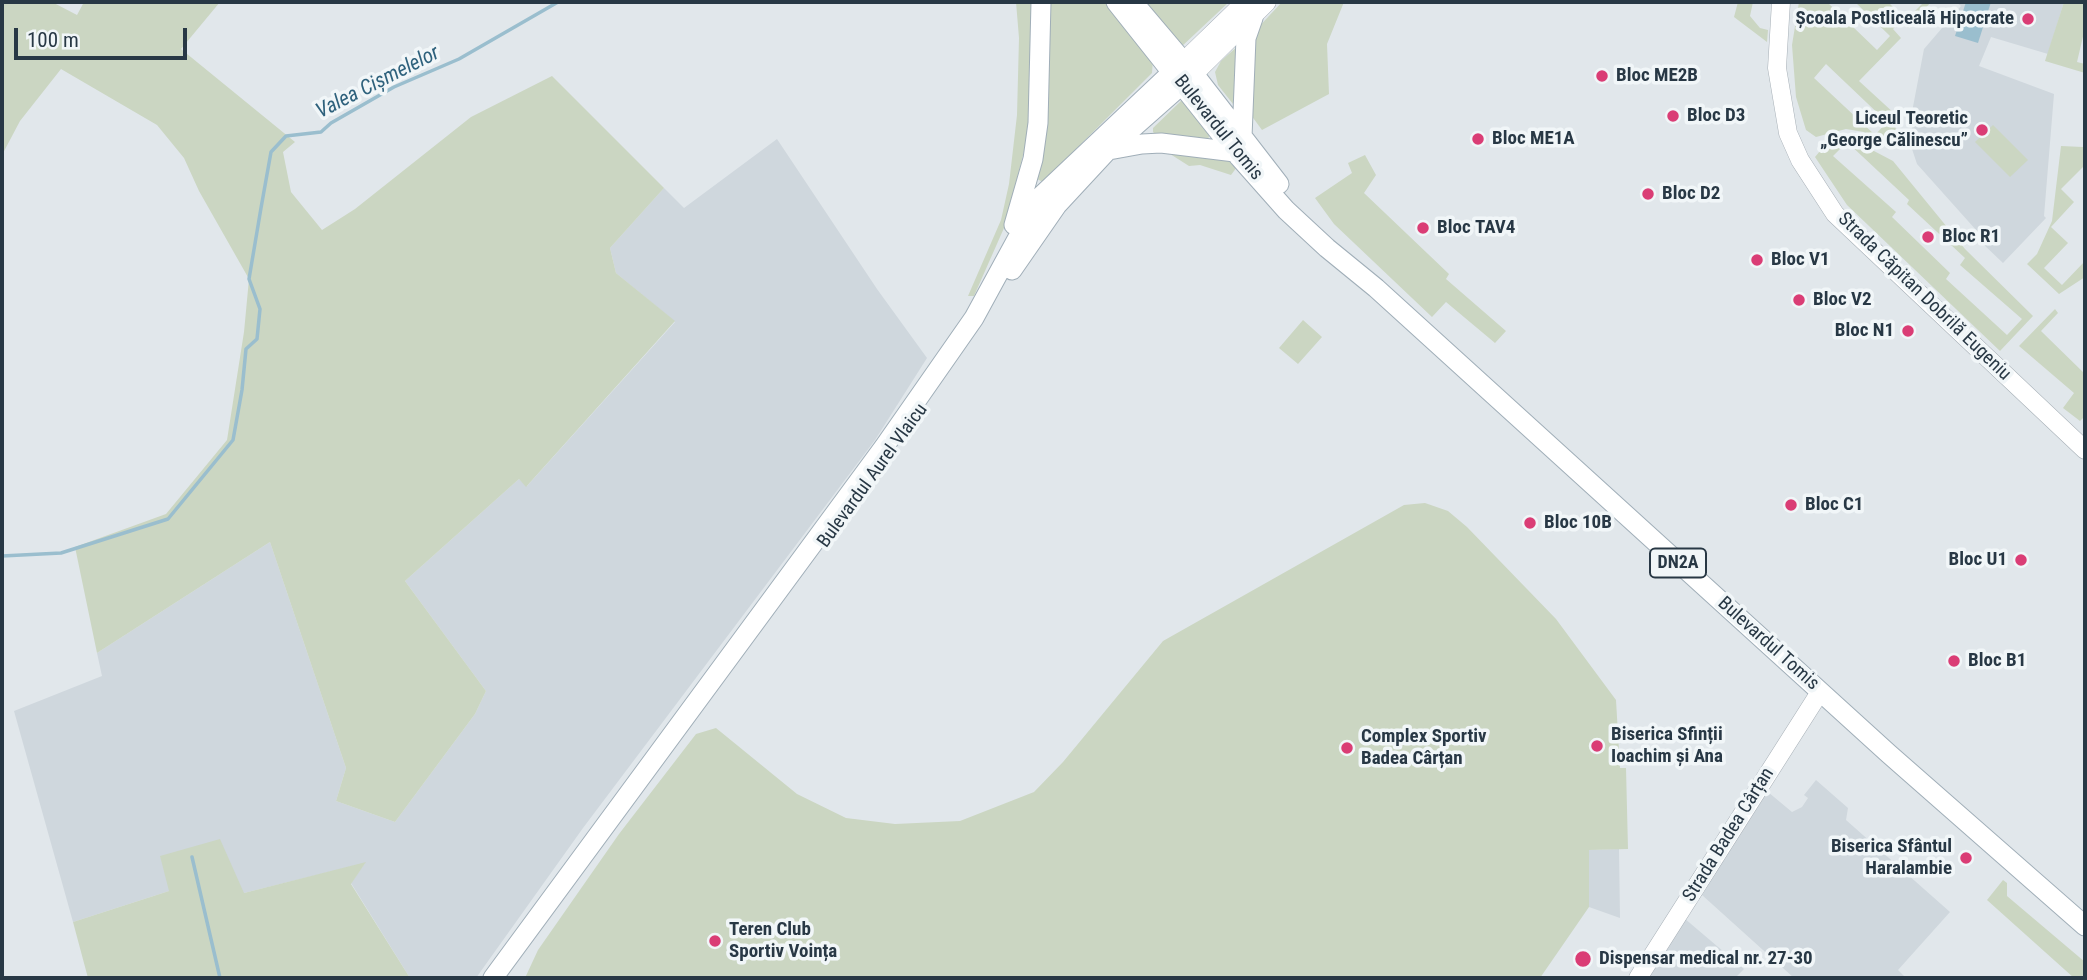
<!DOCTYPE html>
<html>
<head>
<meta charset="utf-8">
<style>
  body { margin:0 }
  #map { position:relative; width:2087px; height:980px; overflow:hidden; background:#e1e7eb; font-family:"Roboto Condensed",sans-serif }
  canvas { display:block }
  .frame { position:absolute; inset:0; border:4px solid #283845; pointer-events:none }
  .scale { position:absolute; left:14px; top:28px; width:173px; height:32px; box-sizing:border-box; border:4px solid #283845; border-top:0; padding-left:9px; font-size:21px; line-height:24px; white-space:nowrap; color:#283845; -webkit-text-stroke:5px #f1f6f8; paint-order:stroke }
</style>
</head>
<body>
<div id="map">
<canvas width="2087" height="980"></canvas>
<div class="frame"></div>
<div class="scale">100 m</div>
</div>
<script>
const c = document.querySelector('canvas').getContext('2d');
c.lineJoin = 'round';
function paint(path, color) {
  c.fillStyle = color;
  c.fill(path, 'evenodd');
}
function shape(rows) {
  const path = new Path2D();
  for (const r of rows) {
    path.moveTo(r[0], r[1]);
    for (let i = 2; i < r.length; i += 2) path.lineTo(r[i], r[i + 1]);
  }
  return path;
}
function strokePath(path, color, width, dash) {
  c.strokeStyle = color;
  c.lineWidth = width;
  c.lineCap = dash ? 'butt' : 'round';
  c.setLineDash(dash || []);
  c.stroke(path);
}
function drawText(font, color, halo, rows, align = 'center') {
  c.font = font + ' "Roboto Condensed",sans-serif';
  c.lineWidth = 7;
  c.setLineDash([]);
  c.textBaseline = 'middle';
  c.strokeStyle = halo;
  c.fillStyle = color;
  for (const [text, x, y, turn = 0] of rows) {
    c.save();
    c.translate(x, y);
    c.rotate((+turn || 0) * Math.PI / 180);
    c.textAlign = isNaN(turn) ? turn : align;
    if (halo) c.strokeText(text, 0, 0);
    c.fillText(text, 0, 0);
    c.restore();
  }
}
const built = shape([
  [1956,2,2064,2,2048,54,1991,37,1979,66,2054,94,2044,216,2046,218,2003,263,1982,243,1985,240,1917,164,1912,149,1912,112,1924,49,1961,6],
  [777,139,877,289,927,358,875,440,583,828,476,978,410,978,351,883,365,863,244,893,169,891,73,922,14,711,102,676,97,653,270,542,346,768,336,801,395,822,475,714,486,691,405,581,519,479,527,486,675,322,616,273,610,248,664,188,684,208],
  [1816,780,1848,808,1846,820,1950,912,1898,970,1906,978,1794,978,1702,895,1758,803,1768,792,1792,812,1802,807,1808,798,1804,795],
  [1619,849,1620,918,1589,907,1589,850],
  [1684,918,1744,969,1735,978,1648,978]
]);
const green = shape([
  [2,2,52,2,77,15,84,2,220,2,181,49,295,142,283,152,291,192,322,230,355,209,471,117,552,76,664,188,610,248,616,273,675,321,526,487,519,479,405,581,486,691,475,714,395,822,336,801,346,768,270,542,97,653,75,547,166,514,227,440,244,332,249,279,199,191,184,158,157,125,61,69,20,121,2,155],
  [1016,2,1035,2,1033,117,1004,228,974,296,968,296,1001,220,1009,184,1017,115,1019,38],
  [1050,2,1105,2,1153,59,1152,73,1043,182,1037,179],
  [1140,2,1229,2,1180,48],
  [1282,2,1344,2,1327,44,1329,94,1262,130,1248,111,1254,32],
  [1738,2,1753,2,1750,16,1760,28,1768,30,1767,42,1734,17],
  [1799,2,1827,2,1877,50,1890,36,1855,2,1891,2,1890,4,1906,20,1924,2,1931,2,1908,28,1901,21,1893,29,1901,38,1859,81,1895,114,1896,137,1894,142,1888,144,1864,132,1846,129,1816,137,1806,130,1796,97,1792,45],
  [1826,64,1887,122,1875,135,1814,78],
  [2064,2,2085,2,2085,28,2077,62,2085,64,2085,73,2045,61],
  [1240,44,1236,101,1233,104,1218,85,1215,72,1221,61],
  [1182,100,1210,134,1208,139,1155,134,1153,132,1153,128],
  [1993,125,2028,160,2010,177,1975,142],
  [1840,136,1855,141,1893,161,1965,249,2033,316,2000,351,1847,205,1815,157,1830,139],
  [1847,142,1909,200,1907,204,1965,258,1960,265,2022,319,2007,335,1946,279,1950,273,1892,217,1896,212,1833,156],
  [2061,146,2083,147,2085,165,2061,189,2074,202,2051,227,2068,243,2044,268,2062,285,2085,261,2085,277,2059,294,2027,264,2037,254,2052,221],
  [1167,152,1232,161,1237,167,1231,175,1200,165,1189,166],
  [1365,155,1376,175,1364,193,1449,274,1446,279,1506,331,1495,343,1446,302,1432,317,1334,224,1315,198,1352,173,1348,163],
  [2055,309,2058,313,2041,331,2085,374,2085,416,2080,421,2063,408,2074,393,2019,346],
  [1303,320,1322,337,1298,364,1279,348],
  [1425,503,1448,511,1467,527,1556,619,1616,700,1620,768,1626,768,1628,849,1589,850,1589,907,1540,978,525,978,538,950,619,834,696,734,716,728,797,794,846,818,895,824,960,821,1034,792,1063,762,1163,641,1404,505],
  [220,839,244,893,366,862,351,884,410,978,88,978,73,922,169,891,160,856],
  [2003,880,2007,883,2007,896,2085,962,2085,978,2074,978,1987,900]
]);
const water = shape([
  [1966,2,1991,2,1978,43,1955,36]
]);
const stream = shape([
  [2,556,61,553,168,519,233,440,242,390,246,349,257,339,260,309,249,279,261,208,271,152,286,136,321,132,331,123,394,87,459,59,558,2],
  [192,857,220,978]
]);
const secondary = shape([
  [1781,2,1777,68,1788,133,1800,160,1835,214,2085,450],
  [1184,61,1245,2],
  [1194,74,1267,2],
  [1638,978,1820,692]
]);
const primary = shape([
  [1116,2,1239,157,1286,210,1327,248,1376,288,1889,754,2085,926],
  [1133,2,1194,74,1279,184],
  [1242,137,1246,38,1253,18],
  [1109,150,1142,144,1161,143,1235,152],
  [1014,225,1033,159,1038,123,1041,2],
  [1012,270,1057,205,1108,150,1194,74],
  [493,978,884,447,974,318,1040,197,1184,61]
]);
const markers = [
  [2028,19,7,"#da3d75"],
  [1602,76,7,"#da3d75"],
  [1673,116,7,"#da3d75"],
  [1982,130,7,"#da3d75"],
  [1478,139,7,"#da3d75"],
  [1648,194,7,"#da3d75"],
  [1423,228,7,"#da3d75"],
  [1928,237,7,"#da3d75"],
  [1757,260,7,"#da3d75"],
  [1799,300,7,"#da3d75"],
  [1908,331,7,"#da3d75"],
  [1791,505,7,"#da3d75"],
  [1530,523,7,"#da3d75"],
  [2021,560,7,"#da3d75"],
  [1954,661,7,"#da3d75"],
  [1597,746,7,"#da3d75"],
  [1347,748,7,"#da3d75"],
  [1966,858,7,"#da3d75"],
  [715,941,7,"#da3d75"],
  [1583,959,9,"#da3d75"]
];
const shields = [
  [1678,563,56]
];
const shieldNames = [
  ["DN2A",1678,563]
];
const poiNames = [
  ["Școala Postliceală Hipocrate",2014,19,"right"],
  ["Bloc ME2B",1616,76],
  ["Bloc D3",1687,116],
  ["Liceul Teoretic",1968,119,"right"],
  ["„George Călinescu”",1968,141,"right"],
  ["Bloc ME1A",1492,139],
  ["Bloc D2",1662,194],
  ["Bloc TAV4",1437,228],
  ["Bloc R1",1942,237],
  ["Bloc V1",1771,260],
  ["Bloc V2",1813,300],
  ["Bloc N1",1894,331,"right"],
  ["Bloc C1",1805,505],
  ["Bloc 10B",1544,523],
  ["Bloc U1",2007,560,"right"],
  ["Bloc B1",1968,661],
  ["Biserica Sfinții",1611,735],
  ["Ioachim și Ana",1611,757],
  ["Complex Sportiv",1361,737],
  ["Badea Cârțan",1361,759],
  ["Biserica Sfântul",1952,847,"right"],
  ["Haralambie",1952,869,"right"],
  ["Teren Club",729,930],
  ["Sportiv Voința",729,952],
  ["Dispensar medical nr. 27-30",1599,959]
];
const streetNames = [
  ["Bulevardul Tomis",1218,128,51],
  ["Strada Căpitan Dobrilă Eugeniu",1924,297,44],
  ["Bulevardul Aurel Vlaicu",873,476,-54],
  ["Bulevardul Tomis",1768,644,42],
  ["Strada Badea Cârțan",1729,835,-58]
];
const waterNames = [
  ["Valea Cișmelelor",378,83,-27]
];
paint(built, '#cfd7dd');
paint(green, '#cbd6c2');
paint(water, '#9abece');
strokePath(stream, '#9abece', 3.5);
strokePath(secondary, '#a6afb6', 19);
strokePath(primary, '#a0aeb8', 21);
strokePath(secondary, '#fff', 18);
strokePath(primary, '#fff', 19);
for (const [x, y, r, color] of markers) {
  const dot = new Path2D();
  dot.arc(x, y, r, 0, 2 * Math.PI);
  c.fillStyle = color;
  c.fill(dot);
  strokePath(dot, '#f1f6f8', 2.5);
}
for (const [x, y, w] of shields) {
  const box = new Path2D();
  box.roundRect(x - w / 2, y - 14.5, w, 29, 5);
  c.fillStyle = '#f1f6f8';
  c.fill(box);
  strokePath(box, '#283845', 2);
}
drawText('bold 18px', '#283845', null, shieldNames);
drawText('bold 19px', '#283845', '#f1f6f8', poiNames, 'left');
drawText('19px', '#283845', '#f1f6f8', streetNames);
drawText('italic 21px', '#2e617c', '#f1f6f8', waterNames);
</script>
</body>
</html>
